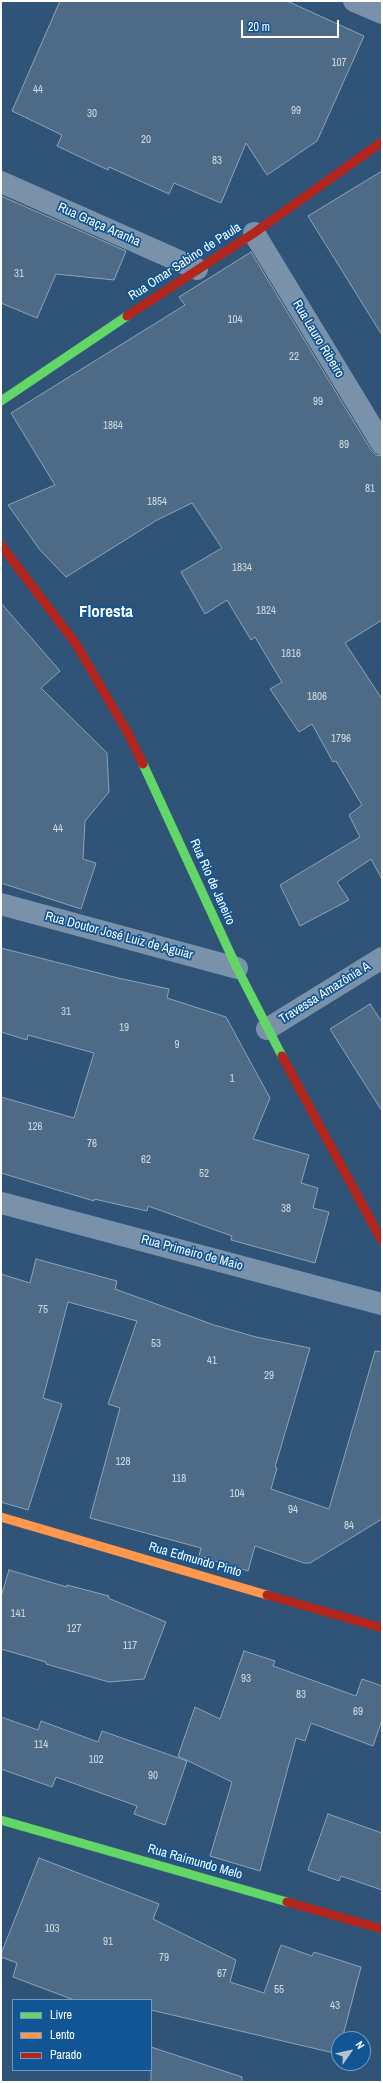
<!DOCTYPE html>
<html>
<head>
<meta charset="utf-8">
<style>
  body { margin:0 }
  #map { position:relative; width:383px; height:2083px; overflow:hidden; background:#305477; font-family:"Archivo Narrow",sans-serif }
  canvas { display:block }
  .frame { position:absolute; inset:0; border:2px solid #fff; pointer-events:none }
  .legend { position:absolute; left:12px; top:1999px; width:140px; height:72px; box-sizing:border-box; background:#125595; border:1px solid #7199bf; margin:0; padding:5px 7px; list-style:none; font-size:12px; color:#fff }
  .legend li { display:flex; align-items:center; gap:8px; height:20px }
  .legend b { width:20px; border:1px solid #7199bf }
  .north { position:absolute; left:331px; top:2031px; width:40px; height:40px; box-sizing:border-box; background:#125595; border:1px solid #7199bf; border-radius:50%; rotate:56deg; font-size:11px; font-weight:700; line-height:16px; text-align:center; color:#fff }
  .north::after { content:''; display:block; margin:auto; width:14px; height:18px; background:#b7c3cf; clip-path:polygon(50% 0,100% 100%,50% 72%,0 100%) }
  .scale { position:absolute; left:241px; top:20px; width:98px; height:18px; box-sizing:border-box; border:2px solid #fff; border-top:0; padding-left:5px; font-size:12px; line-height:14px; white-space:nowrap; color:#fff; -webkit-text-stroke:3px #125595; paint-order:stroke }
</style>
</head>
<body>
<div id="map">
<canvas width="383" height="2083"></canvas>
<div class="frame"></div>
<ul class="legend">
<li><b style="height:5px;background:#63d668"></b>Livre</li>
<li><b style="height:5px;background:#ff974d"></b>Lento</li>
<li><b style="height:5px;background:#b3261e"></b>Parado</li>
</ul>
<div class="north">N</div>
<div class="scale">20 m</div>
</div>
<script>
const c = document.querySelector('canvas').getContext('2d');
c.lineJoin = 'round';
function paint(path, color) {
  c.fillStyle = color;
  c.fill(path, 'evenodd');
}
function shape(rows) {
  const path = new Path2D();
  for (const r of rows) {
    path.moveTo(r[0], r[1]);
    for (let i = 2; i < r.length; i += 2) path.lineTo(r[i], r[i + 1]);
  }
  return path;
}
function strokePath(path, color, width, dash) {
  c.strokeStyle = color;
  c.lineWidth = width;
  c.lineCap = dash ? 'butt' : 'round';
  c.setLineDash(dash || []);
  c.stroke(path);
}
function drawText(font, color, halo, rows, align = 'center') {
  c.font = font + ' "Archivo Narrow",sans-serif';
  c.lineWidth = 3.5;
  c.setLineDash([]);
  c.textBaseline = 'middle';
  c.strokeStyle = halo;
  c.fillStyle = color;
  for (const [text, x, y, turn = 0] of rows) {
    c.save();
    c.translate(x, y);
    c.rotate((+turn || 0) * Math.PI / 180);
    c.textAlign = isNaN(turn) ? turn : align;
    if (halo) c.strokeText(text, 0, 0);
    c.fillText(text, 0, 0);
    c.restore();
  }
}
const building = shape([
  [60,1,287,1,364,36,317,141,267,175,246,143,221,203,174,183,169,194,109,167,108,170,57,146,62,135,12,111,60,1],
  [382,171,382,335,308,216,382,171],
  [1,196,126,251,114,280,56,274,37,318,1,303,1,196],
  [251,252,371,450,376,455,382,456,382,620,345,643,382,699,382,879,371,859,337,882,349,900,300,926,280,885,360,837,349,815,362,805,336,761,333,762,312,724,299,732,270,689,282,682,255,637,251,640,227,600,205,614,181,572,222,548,192,503,157,520,66,577,40,550,8,505,55,485,11,413,185,305,179,297,251,252],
  [1,603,60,671,41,688,107,753,109,792,85,821,83,859,96,863,81,909,1,883,1,603],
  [1,948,118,978,169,989,167,998,226,1017,270,1098,253,1139,309,1155,301,1183,318,1188,313,1208,329,1212,315,1263,231,1240,232,1236,148,1206,147,1211,94,1199,94,1201,1,1173,1,1097,74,1118,94,1053,28,1035,27,1040,1,1032,1,948],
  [370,1004,382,1022,382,1111,330,1029,370,1004],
  [36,1259,117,1281,115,1289,214,1325,256,1337,310,1348,275,1467,277,1468,271,1489,329,1509,375,1351,382,1352,382,1519,310,1563,304,1563,255,1546,248,1571,199,1556,201,1548,90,1518,120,1408,108,1404,137,1321,68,1302,43,1398,62,1404,28,1510,1,1502,1,1274,30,1283,36,1259],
  [9,1570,67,1587,67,1585,109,1596,108,1598,166,1622,144,1679,109,1682,46,1664,46,1662,1,1649,1,1597,9,1570],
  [244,1651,275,1661,273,1666,356,1696,362,1679,382,1686,382,1720,373,1746,311,1723,305,1741,296,1738,260,1871,210,1856,232,1782,178,1756,195,1707,220,1719,244,1651],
  [1,1717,38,1730,41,1721,98,1742,102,1731,187,1761,165,1825,134,1814,137,1806,56,1777,52,1787,1,1769,1,1717],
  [328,1814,382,1833,382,1890,341,1876,339,1881,308,1870,328,1814],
  [39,1858,159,1904,153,1919,236,1960,230,1982,264,1993,281,1945,312,1956,314,1952,361,1967,342,2039,339,2039,338,2054,151,2010,151,2000,74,2000,13,1977,17,1963,1,1957,1,1954,39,1858],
  [151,2047,242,2077,242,2082,151,2082,151,2047]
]);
const street = shape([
  [354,1,382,13],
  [1,182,197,269],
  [254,233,382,444],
  [1,904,237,968],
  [267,1029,382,958],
  [1,1203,382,1304]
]);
const fast = shape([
  [1,401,127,316],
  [143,764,237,968,282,1056],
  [1,1820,287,1902]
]);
const slow = shape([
  [1,1517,267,1595]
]);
const jam = shape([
  [127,316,254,233,382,142],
  [1,545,76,644,129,735,143,764],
  [282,1056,382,1241],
  [267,1595,382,1628],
  [287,1902,382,1929]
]);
const numberNames = [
  ["107",339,63],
  ["44",38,90],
  ["99",296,111],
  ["30",92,114],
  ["20",146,140],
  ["83",217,161],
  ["31",19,274],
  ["104",235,320],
  ["22",294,357],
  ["99",318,402],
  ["1864",113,426],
  ["89",344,445],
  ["81",370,489],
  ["1854",157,502],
  ["1834",242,568],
  ["1824",266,611],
  ["1816",291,654],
  ["1806",317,697],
  ["1796",341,739],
  ["44",58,829],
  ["31",66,1012],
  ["19",124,1028],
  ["9",177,1045],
  ["1",232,1079],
  ["126",35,1127],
  ["76",92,1144],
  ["62",146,1160],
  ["52",204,1174],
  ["38",286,1209],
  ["75",43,1310],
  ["53",156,1344],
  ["41",212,1361],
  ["29",269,1376],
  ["128",123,1462],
  ["118",179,1479],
  ["104",237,1494],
  ["94",293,1510],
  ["84",349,1526],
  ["141",18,1614],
  ["127",74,1629],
  ["117",130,1646],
  ["93",246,1679],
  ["83",301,1695],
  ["69",358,1712],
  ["114",41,1745],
  ["102",96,1760],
  ["90",153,1776],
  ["103",52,1929],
  ["91",108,1942],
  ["79",164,1958],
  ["67",222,1974],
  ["55",279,1990],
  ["43",335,2006]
];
const streetNames = [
  ["Rua Graça Aranha",99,225,24],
  ["Rua Omar Sabino de Paula",185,262,-33],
  ["Rua Lauro Ribeiro",318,339,59],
  ["Rua Rio de Janeiro",212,882,66],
  ["Rua Doutor José Luiz de Aguiar",119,936,15],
  ["Travessa Amazônia A",325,993,-32],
  ["Rua Primeiro de Maio",192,1253,15],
  ["Rua Edmundo Pinto",195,1560,16],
  ["Rua Raimundo Melo",195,1862,16]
];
const districtNames = [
  ["Floresta",106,612]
];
paint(building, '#4d6b86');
strokePath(building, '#8ea3b7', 1);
strokePath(street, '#7992aa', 22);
strokePath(fast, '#63d668', 9);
strokePath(slow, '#ff974d', 9);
strokePath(jam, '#b3261e', 9);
drawText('11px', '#d2dae1', null, numberNames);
drawText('13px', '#fff', '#125595', streetNames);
drawText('bold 17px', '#fff', '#125595', districtNames);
</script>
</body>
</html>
